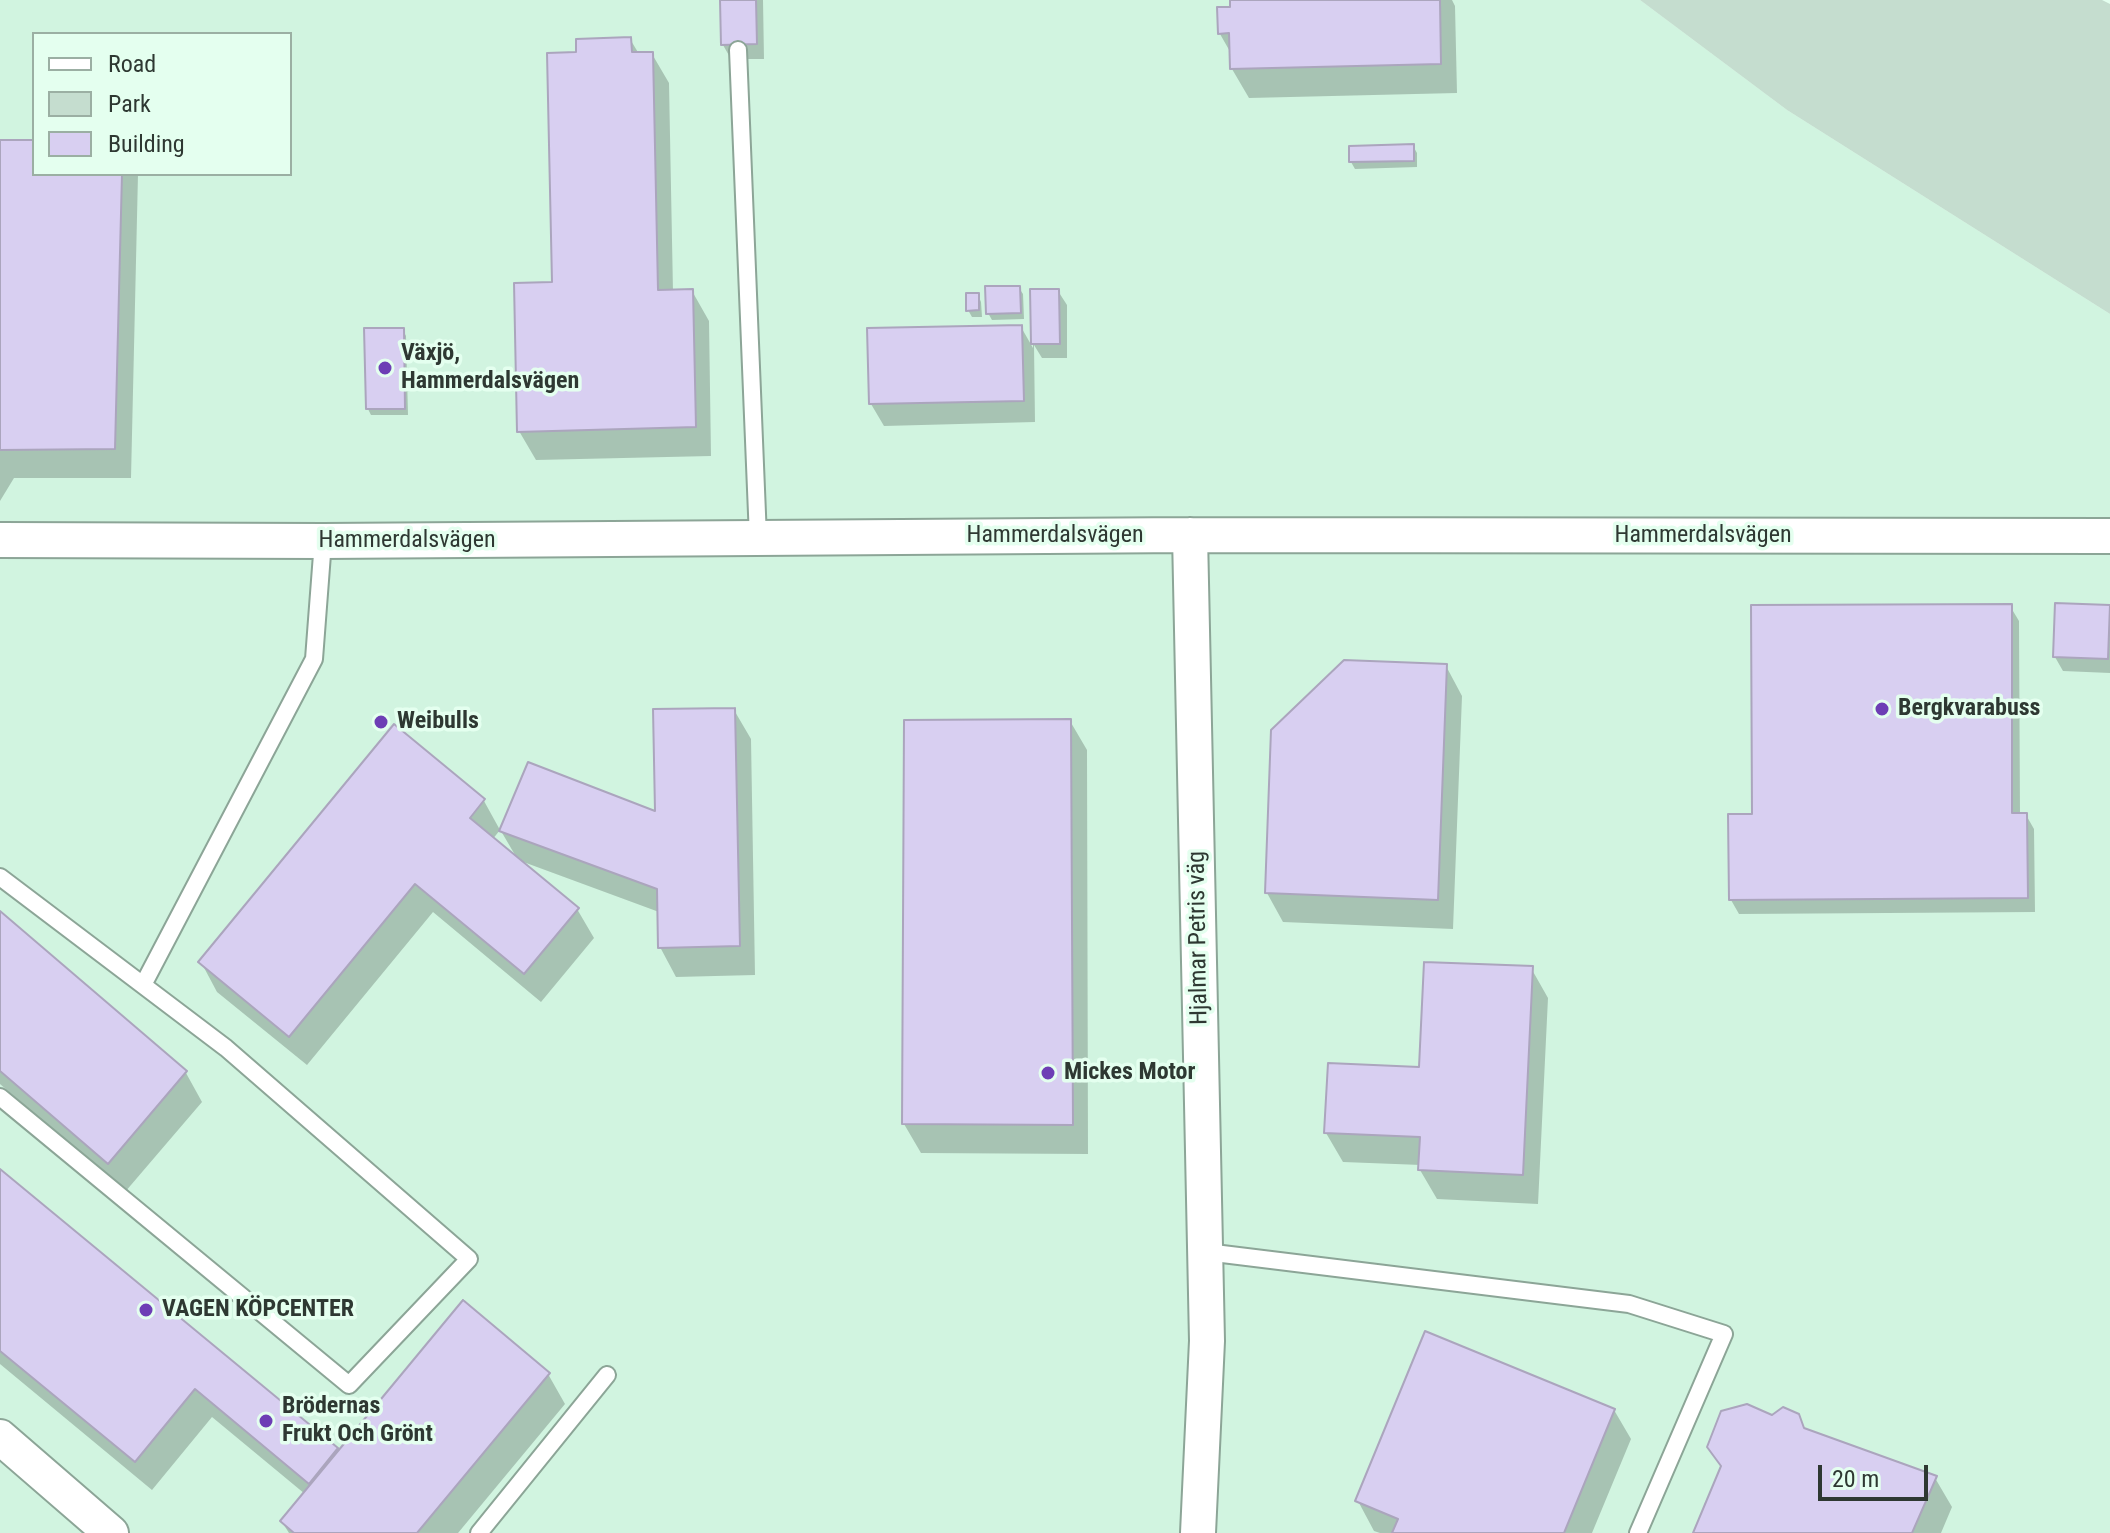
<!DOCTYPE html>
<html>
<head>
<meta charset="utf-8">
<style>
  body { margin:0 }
  #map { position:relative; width:2110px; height:1533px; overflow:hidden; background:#e4ffef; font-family:"Roboto Condensed",sans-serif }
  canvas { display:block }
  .legend { position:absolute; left:32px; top:32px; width:260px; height:144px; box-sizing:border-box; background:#e4ffef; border:2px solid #9bafa3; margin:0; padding:10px 14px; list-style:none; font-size:24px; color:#2e3832 }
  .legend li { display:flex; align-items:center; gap:16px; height:40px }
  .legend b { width:40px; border:2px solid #9bafa3 }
  .scale { position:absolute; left:1818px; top:1465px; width:110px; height:36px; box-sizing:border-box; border:4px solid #2e3832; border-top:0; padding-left:10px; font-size:24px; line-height:28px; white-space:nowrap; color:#2e3832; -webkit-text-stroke:6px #e4ffef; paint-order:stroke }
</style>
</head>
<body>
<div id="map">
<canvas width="2110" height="1533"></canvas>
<ul class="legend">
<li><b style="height:10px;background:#fff"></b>Road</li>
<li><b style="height:22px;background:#c5ddcf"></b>Park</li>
<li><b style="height:22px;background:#d8cff1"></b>Building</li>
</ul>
<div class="scale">20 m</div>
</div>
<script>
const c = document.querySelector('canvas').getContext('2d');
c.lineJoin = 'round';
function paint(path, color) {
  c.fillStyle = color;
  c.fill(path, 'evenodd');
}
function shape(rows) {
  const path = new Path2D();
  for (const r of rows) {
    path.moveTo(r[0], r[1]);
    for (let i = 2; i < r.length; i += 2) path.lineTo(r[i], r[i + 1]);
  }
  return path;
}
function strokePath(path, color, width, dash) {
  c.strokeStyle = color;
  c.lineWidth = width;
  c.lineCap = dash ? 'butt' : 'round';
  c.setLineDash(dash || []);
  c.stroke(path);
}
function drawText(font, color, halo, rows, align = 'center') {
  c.font = font + ' "Roboto Condensed",sans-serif';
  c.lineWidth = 7;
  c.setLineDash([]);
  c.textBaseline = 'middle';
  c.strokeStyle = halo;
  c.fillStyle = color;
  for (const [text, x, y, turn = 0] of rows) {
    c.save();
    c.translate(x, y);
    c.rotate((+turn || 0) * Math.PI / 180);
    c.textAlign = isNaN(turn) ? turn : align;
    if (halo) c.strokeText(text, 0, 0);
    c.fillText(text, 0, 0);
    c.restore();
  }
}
const built = shape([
  [0,0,1640,0,1787,110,2110,314,2110,1533,0,1533],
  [34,34,290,34,290,174,34,174]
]);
const green = shape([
  [1640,0,2102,0,2110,4,2110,314,1787,110]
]);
const shadow = shape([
  [722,0,763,0,764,59,731,59,723,45],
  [1232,0,1452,0,1455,6,1457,93,1249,98,1232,69,1232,55,1220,34,1232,8],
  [630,39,639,54,652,54,669,83,673,292,692,291,709,321,711,456,536,460,519,431,554,284,578,54],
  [0,142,34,142,34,174,138,174,131,478,14,478,0,501],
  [1413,146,1417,153,1417,167,1355,169,1351,162],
  [1019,288,1023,294,1024,319,992,320,988,313],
  [1032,291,1058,291,1067,305,1067,358,1042,358,1034,345,1035,422,884,426,871,404,1021,327,1033,348],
  [978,295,981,302,982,317,972,317,968,310],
  [403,330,406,336,408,415,371,415,368,409],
  [2010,606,2019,621,2020,815,2026,815,2034,829,2035,912,1739,914,1731,900,1754,816],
  [2110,607,2110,673,2063,671,2055,657],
  [1446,666,1462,696,1453,929,1283,922,1267,893],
  [734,710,751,739,755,975,676,977,660,947,659,912,518,860,501,831,657,814],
  [1070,721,1087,750,1088,1154,921,1153,904,1124],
  [484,801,500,830,492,840,577,909,594,938,541,1002,433,912,307,1065,217,992,201,962],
  [0,914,186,1073,202,1102,125,1192,0,1084],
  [1531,968,1548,998,1538,1204,1437,1199,1420,1170,1421,1165,1343,1162,1326,1133,1421,1069],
  [0,1171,340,1452,548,1374,565,1404,458,1533,289,1533,282,1522,305,1494,212,1417,152,1490,0,1364],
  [1614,1410,1631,1439,1592,1533,1380,1533,1374,1531,1358,1501],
  [1798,1416,1807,1432,1935,1478,1952,1507,1941,1533,1695,1533,1722,1468,1709,1446,1772,1417]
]);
const building = shape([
  [720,0,756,0,757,44,721,45,720,0],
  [1230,0,1440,0,1441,64,1230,69,1229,33,1218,34,1217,7,1230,7,1230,0],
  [631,37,632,52,653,52,658,290,693,289,696,427,517,432,514,283,552,282,547,53,576,52,576,39,631,37],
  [0,140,34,140,34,174,122,174,115,449,0,450,0,140],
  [1414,144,1414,161,1349,162,1349,146,1414,144],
  [985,286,1020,286,1021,313,986,314,985,286],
  [1030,289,1059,289,1060,344,1031,344,1030,289],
  [966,293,979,293,979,310,966,311,966,293],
  [1022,325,1024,401,869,404,867,328,1022,325],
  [364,328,404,328,405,409,366,409,364,328],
  [2055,603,2110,605,2108,659,2053,657,2055,603],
  [2012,604,2012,813,2027,813,2028,898,1729,900,1728,814,1752,814,1751,605,2012,604],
  [1344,660,1447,664,1438,900,1265,893,1271,730,1344,660],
  [735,708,740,946,658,948,657,889,499,831,528,762,655,811,653,709,735,708],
  [1071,719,1073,1125,902,1124,904,720,1071,719],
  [394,724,485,799,470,818,579,908,524,974,415,884,289,1037,198,962,394,724],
  [0,911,187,1071,108,1164,0,1071,0,911],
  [1424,962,1533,966,1523,1175,1418,1170,1420,1137,1324,1133,1328,1063,1419,1067,1424,962],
  [0,1169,338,1448,309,1484,195,1389,135,1462,0,1351,0,1169],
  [463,1300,550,1373,417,1533,294,1533,280,1521,463,1300],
  [1425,1331,1615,1409,1564,1533,1392,1533,1398,1519,1355,1501,1425,1331],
  [1747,1404,1772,1415,1783,1407,1799,1414,1804,1428,1937,1476,1912,1533,1693,1533,1721,1466,1707,1447,1721,1411,1747,1404]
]);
const lane = shape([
  [738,50,758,538],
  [0,877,226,1048,469,1259,349,1385,0,1097],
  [143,985,314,659,323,541],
  [1206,1252,1629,1304,1724,1334,1638,1533],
  [479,1533,607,1375]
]);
const street = shape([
  [1190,535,1207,1341,1198,1533],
  [0,540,323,541,1190,535,2110,536],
  [0,1437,111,1533]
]);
const markers = [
  [385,368,8,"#6d3eb5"],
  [1882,709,8,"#6d3eb5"],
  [381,722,8,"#6d3eb5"],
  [1048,1073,8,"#6d3eb5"],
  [146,1310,8,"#6d3eb5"],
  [266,1421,8,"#6d3eb5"]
];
const poiNames = [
  ["Växjö,",401,354],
  ["Hammerdalsvägen",401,382],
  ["Bergkvarabuss",1898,709],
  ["Weibulls",397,722],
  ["Mickes Motor",1064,1073],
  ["VAGEN KÖPCENTER",162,1310],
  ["Brödernas",282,1407],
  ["Frukt Och Grönt",282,1435]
];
const streetNames = [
  ["Hammerdalsvägen",1055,536],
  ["Hammerdalsvägen",1703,536],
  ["Hammerdalsvägen",407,541],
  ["Hjalmar Petris väg",1199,938,-91]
];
paint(built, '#d1f4e0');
paint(green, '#c5ddcf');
paint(shadow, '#0003');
paint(building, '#d8cff1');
strokePath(building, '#aba5bd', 2);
strokePath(lane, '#8ca597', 20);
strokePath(street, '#8ca597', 38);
strokePath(lane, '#fff', 16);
strokePath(street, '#fff', 34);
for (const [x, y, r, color] of markers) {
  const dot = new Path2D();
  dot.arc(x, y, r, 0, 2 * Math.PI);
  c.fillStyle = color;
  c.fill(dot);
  strokePath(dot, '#e4ffef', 3);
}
drawText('bold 24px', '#2e3832', '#e4ffef', poiNames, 'left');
drawText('24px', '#2e3832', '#e4ffef', streetNames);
</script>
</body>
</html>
